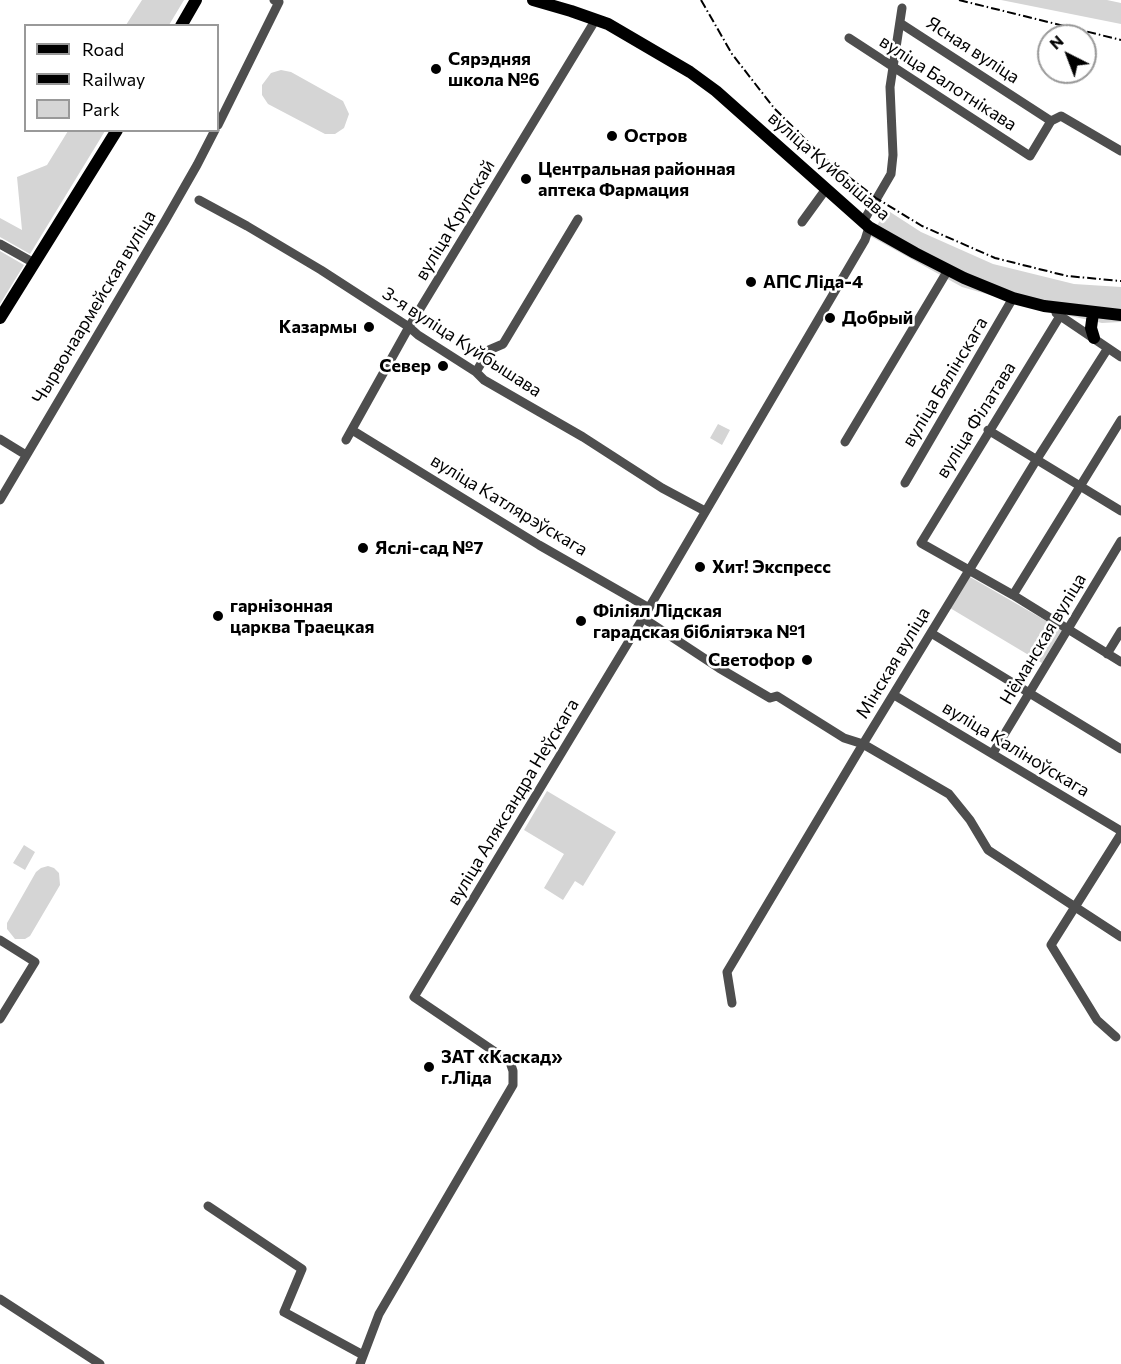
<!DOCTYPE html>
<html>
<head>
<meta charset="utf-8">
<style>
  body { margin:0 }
  #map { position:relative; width:1121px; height:1364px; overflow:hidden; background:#fff; font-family:Commissioner,sans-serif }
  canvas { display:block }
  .legend { position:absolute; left:24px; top:24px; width:195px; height:108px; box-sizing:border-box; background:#fff; border:2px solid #999; margin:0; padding:8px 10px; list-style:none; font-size:18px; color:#000 }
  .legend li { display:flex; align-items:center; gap:12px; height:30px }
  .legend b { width:30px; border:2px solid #999 }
  .north { position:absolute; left:1037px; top:24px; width:60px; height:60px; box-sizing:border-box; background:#fff; border:2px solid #999; border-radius:50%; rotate:318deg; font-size:16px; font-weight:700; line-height:24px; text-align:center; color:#000 }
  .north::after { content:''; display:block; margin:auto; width:21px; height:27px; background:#000; clip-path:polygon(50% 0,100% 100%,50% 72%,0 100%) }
</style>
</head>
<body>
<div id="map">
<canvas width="1121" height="1364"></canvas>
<ul class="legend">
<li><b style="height:8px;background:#000"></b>Road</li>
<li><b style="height:8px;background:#000"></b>Railway</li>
<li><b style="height:16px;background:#d5d5d5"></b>Park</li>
</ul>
<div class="north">N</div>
</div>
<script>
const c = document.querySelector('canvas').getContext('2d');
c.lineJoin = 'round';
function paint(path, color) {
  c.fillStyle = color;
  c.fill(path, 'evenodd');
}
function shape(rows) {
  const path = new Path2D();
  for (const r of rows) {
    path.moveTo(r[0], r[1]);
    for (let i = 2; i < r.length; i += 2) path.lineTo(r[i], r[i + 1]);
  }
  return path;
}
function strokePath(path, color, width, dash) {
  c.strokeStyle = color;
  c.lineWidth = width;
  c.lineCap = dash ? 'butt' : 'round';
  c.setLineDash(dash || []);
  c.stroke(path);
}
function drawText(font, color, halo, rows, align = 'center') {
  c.font = font + ' Commissioner,sans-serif';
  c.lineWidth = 5;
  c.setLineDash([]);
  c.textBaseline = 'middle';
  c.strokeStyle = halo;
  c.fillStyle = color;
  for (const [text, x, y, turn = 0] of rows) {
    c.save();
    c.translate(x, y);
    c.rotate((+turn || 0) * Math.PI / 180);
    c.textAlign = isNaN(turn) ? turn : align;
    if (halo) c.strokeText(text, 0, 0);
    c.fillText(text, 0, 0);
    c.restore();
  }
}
const green = shape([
  [142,0,184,0,169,25,126,25],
  [1001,0,1107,0,1121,3,1121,24],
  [281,70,291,72,343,101,349,114,344,128,335,134,325,134,268,104,262,95,262,85,271,73],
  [68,131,105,131,30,254,0,237,0,218,22,230,17,177,47,165],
  [887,210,921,232,993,264,1074,284,1121,287,1121,322,1102,323,1039,309,962,287,870,236],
  [0,251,24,265,0,304],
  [718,424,730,430,722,445,710,438],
  [970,577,1062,630,1042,663,950,608],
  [547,791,616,832,583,886,575,881,563,900,544,888,564,854,524,830],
  [24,845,35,852,25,870,13,863],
  [48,866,54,868,59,873,60,885,30,936,25,939,15,939,7,929,7,923,36,872,41,868]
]);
const minor = shape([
  [900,23,1051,121,1061,116,1121,151],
  [849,38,1030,156,1051,121],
  [218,125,279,2,274,0],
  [199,200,247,226,321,270,409,327,418,335,476,372,484,380,583,437,662,488,705,511],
  [802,222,826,189],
  [863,222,891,174,893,155,890,87,902,8],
  [0,244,34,263],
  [1056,313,1121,357],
  [1060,316,921,543,1013,595,1121,662],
  [476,372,489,350,503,344,578,219],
  [352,430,539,545,649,608],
  [988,430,1121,511],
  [0,439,26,455],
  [346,440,409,327,596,19],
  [845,442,948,270],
  [905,483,1013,298],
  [0,500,165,221,197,165,215,130],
  [1013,595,1121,420],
  [643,618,719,668,770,698,777,696,844,738,863,744,949,794,970,820,988,850,1121,937],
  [931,633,1121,749],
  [1107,654,1121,631],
  [894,695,1121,831],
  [993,753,1121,541],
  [0,940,35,962,0,1019],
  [732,1003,727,972,863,744,1037,459,1108,348],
  [1116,1037,1097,1020,1051,945,1121,834],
  [208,1206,302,1269,284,1312,363,1355],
  [0,1299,100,1364],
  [360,1364,379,1314,513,1085,513,1071,510,1062,414,997,643,618,865,240,869,227]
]);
const major = shape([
  [533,0,571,11,608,24,690,72,716,91,869,227,915,253,964,278,1013,298,1044,306,1121,315],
  [181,26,196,0],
  [1093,313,1091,328,1094,338],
  [0,318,117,130]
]);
const rail = shape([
  [701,0,732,54,774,108,822,156,876,198,922,226,995,258,1067,276,1121,281],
  [959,0,1121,40]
]);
const markers = [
  [436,69,6,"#000"],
  [612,136,6,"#000"],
  [526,179,6,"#000"],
  [751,282,6,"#000"],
  [830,318,6,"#000"],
  [369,327,6,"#000"],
  [443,366,6,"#000"],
  [363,548,6,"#000"],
  [700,567,6,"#000"],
  [218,616,6,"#000"],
  [581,621,6,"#000"],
  [807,660,6,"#000"],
  [429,1067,6,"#000"]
];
const streetNames = [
  ["Ясная вуліца",973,50,33],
  ["вуліца Балотнікава",948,83,33],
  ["вуліца Куйбышава",829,166,41],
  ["вуліца Крупскай",455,220,-59],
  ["Чырвонаармейская вуліца",94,307,-59],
  ["3-я вуліца Куйбышава",462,342,33],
  ["вуліца Бялінскага",945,382,-59],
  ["вуліца Філатава",976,420,-58],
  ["вуліца Катлярэўскага",509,505,31],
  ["Нёманская вуліца",1043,639,-59],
  ["Мінская вуліца",893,663,-59],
  ["вуліца Каліноўскага",1016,749,31],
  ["вуліца Аляксандра Неўскага",513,802,-59]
];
const poiNames = [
  ["Сярэдняя",448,59],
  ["школа №6",448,80],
  ["Остров",624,136],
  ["Центральная районная",538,169],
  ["аптека Фармация",538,190],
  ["АПС Ліда-4",763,282],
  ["Добрый",842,318],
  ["Казармы",357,327,"right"],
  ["Север",431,366,"right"],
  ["Яслі-сад №7",375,548],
  ["Хит! Экспресс",712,567],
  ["гарнізонная",230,606],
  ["царква Траецкая",230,627],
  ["Філіял Лідская",593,611],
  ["гарадская бібліятэка №1",593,632],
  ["Светофор",795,660,"right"],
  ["ЗАТ «Каскад»",441,1057],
  ["г.Ліда",441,1078]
];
paint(green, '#d5d5d5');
strokePath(minor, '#4e4e4e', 9);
strokePath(major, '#000', 12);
strokePath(rail, '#000', 2, [9, 3, 1.5, 3]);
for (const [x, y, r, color] of markers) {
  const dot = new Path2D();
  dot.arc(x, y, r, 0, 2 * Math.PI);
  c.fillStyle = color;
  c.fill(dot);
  strokePath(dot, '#fff', 2);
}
drawText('18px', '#000', '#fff', streetNames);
drawText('bold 18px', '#000', '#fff', poiNames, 'left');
</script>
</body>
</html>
